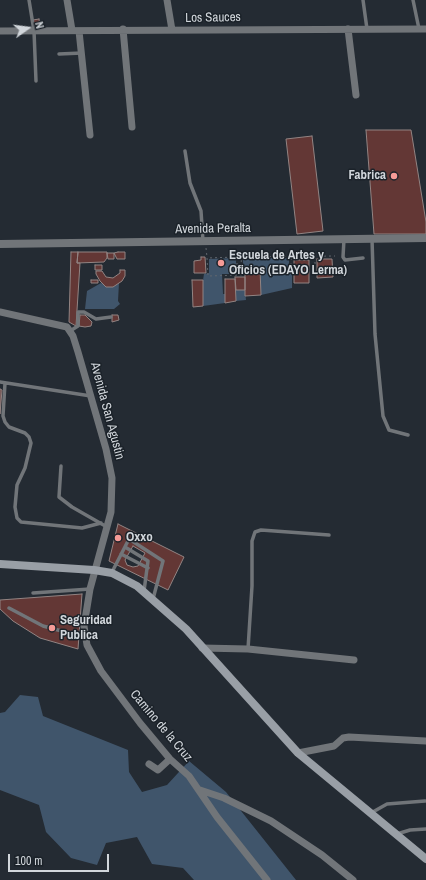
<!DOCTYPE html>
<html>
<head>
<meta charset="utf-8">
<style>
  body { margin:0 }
  #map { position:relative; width:426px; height:880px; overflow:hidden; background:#242b33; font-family:"Archivo Narrow",sans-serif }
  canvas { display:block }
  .north { position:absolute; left:8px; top:8px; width:40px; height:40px; -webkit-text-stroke:3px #1b2229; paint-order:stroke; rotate:76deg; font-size:11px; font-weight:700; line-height:16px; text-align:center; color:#d1d6db }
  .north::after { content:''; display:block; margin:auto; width:14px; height:18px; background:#d1d6db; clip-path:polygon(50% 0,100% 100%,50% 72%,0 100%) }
  .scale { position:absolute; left:8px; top:854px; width:101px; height:18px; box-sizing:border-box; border:2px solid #d1d6db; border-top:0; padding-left:5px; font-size:12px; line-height:14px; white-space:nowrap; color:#d1d6db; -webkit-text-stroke:3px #1b2229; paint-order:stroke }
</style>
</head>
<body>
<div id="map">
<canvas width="426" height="880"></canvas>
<div class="north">N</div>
<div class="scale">100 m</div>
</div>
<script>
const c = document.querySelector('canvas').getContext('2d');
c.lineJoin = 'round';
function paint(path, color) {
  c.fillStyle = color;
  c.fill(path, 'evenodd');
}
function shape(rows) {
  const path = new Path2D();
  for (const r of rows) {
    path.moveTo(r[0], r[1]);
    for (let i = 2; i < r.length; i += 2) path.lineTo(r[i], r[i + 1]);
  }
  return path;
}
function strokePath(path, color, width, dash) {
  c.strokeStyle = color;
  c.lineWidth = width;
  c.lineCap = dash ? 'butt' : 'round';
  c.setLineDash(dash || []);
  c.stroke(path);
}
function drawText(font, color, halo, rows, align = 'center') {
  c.font = font + ' "Archivo Narrow",sans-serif';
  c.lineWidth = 3;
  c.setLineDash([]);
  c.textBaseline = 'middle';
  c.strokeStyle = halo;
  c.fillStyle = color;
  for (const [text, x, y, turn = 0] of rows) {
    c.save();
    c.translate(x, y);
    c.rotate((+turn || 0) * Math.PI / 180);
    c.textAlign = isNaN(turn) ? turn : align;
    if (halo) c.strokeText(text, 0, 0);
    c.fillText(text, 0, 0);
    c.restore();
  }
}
const green = shape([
  [236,258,236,274,222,274,223,294,225,294,225,303,203,306,203,280,204,274,209,273,209,259],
  [243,258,289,258,289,266,292,266,292,288,261,295,260,269,243,270],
  [101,283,108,287,119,283,118,301,120,304,114,309,85,309,87,291],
  [236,290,245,290,246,300,236,301],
  [20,695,38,697,43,716,128,750,129,772,142,792,167,785,189,761,226,792,296,880,194,880,183,868,152,864,137,837,106,843,97,865,71,858,46,832,39,805,0,790,0,713,5,712]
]);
const building = shape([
  [39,19,40,28,35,29,33,20,39,19],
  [366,130,411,130,426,222,426,234,374,234,366,130],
  [312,136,323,231,297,234,286,139,312,136],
  [71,252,78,252,77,263,80,263,76,326,69,322,71,252],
  [78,252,107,252,107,258,104,262,77,263,78,252],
  [118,252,125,252,125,259,117,259,114,253,118,252],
  [107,253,114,253,114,259,108,259,107,253],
  [201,257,205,257,206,273,194,273,194,261,201,260,201,257],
  [317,259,332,259,333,277,317,278,317,259],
  [294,260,309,260,309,283,294,283,294,260],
  [95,265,102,265,102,270,95,270,95,265],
  [260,269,261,295,245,296,245,270,260,269],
  [120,270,125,270,125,276,122,281,113,287,106,287,100,281,96,274,96,271,102,271,106,277,113,278,120,273,120,270],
  [235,277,245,277,245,290,236,290,235,277],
  [225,279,235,279,236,301,225,303,225,279],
  [91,280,98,280,98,283,91,283,91,280],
  [192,280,203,280,203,306,193,307,192,280],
  [80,315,85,315,92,322,91,326,85,327,79,326,80,315],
  [112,315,118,315,119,320,112,322,112,315],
  [0,389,2,390,0,414,0,389],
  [118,524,184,557,168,590,109,561,118,524],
  [133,546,145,553,138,566,133,567,127,565,125,560,133,546],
  [82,594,78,649,40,638,13,621,0,609,0,600,82,594]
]);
const path = shape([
  [206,248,207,257],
  [237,257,207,258,208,276,242,275,241,257],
  [315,264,315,257],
  [291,265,291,257],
  [237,275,237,257,335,256]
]);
const service = shape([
  [29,0,34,31,36,81],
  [363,0,367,29],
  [413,0,419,29],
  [59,54,82,53],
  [185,151,190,183,201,211,203,241],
  [344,239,343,257,345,260,363,258],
  [372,239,375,334,383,416,389,430,408,435],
  [70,331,78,326,78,312,84,312,96,319,111,317],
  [0,382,91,396],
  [5,383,3,416,5,422,9,427,25,433,29,437,31,443,25,468,17,485,15,507,17,518,21,522,82,528,101,523],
  [61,466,59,497,72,507,107,527],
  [125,547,148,561,144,591],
  [121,554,148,568],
  [112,572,129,539,163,561,153,599],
  [33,593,90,589],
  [9,608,43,626,84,637],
  [248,649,252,586,252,541,255,532,261,530,329,535],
  [371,813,387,804,425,801],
  [397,834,410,830,426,829]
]);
const minor = shape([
  [67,0,72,30],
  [167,0,172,30],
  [123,29,132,127],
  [348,29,356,95],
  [0,31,426,29],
  [79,31,90,135],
  [0,312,67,327,73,336,78,352,106,449,112,478,111,512,90,589,84,626,87,645,101,671,140,723,170,759,189,776,217,817,267,880],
  [202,648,248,649,354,660],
  [298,753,334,746,343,738,349,737,426,741],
  [149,764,158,770,170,759],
  [200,790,224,798,271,821,322,855,353,880]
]);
const tertiary = shape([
  [0,244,426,238]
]);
const secondary = shape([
  [0,564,94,570,112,573,137,586,186,629,298,753,426,859]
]);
const markers = [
  [394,176,4,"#f59b97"],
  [221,263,4,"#f59b97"],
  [118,538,4,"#f59b97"],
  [52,628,4,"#f59b97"]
];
const streetNames = [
  ["Los Sauces",213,18,-1],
  ["Avenida Peralta",213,229,-1],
  ["Avenida San Agustin",107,411,75],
  ["Camino de la Cruz",161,726,50]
];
const poiNames = [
  ["Fabrica",386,176,"right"],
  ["Escuela de Artes y",229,256],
  ["Oficios (EDAYO Lerma)",229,271],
  ["Oxxo",126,538],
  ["Seguridad",60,621],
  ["Publica",60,636]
];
paint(green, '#40556b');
paint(building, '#633735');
strokePath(building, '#928483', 1);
strokePath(path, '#61676e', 1, [2, 3]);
strokePath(service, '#717579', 3.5);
strokePath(minor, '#717579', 7);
strokePath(tertiary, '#717579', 8);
strokePath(secondary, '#999fa6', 8);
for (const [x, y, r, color] of markers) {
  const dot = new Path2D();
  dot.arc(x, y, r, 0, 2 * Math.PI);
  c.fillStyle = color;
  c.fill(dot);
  strokePath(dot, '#1b2229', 1.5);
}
drawText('13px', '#d1d6db', '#1b2229', streetNames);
drawText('bold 13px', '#d1d6db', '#1b2229', poiNames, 'left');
</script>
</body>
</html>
